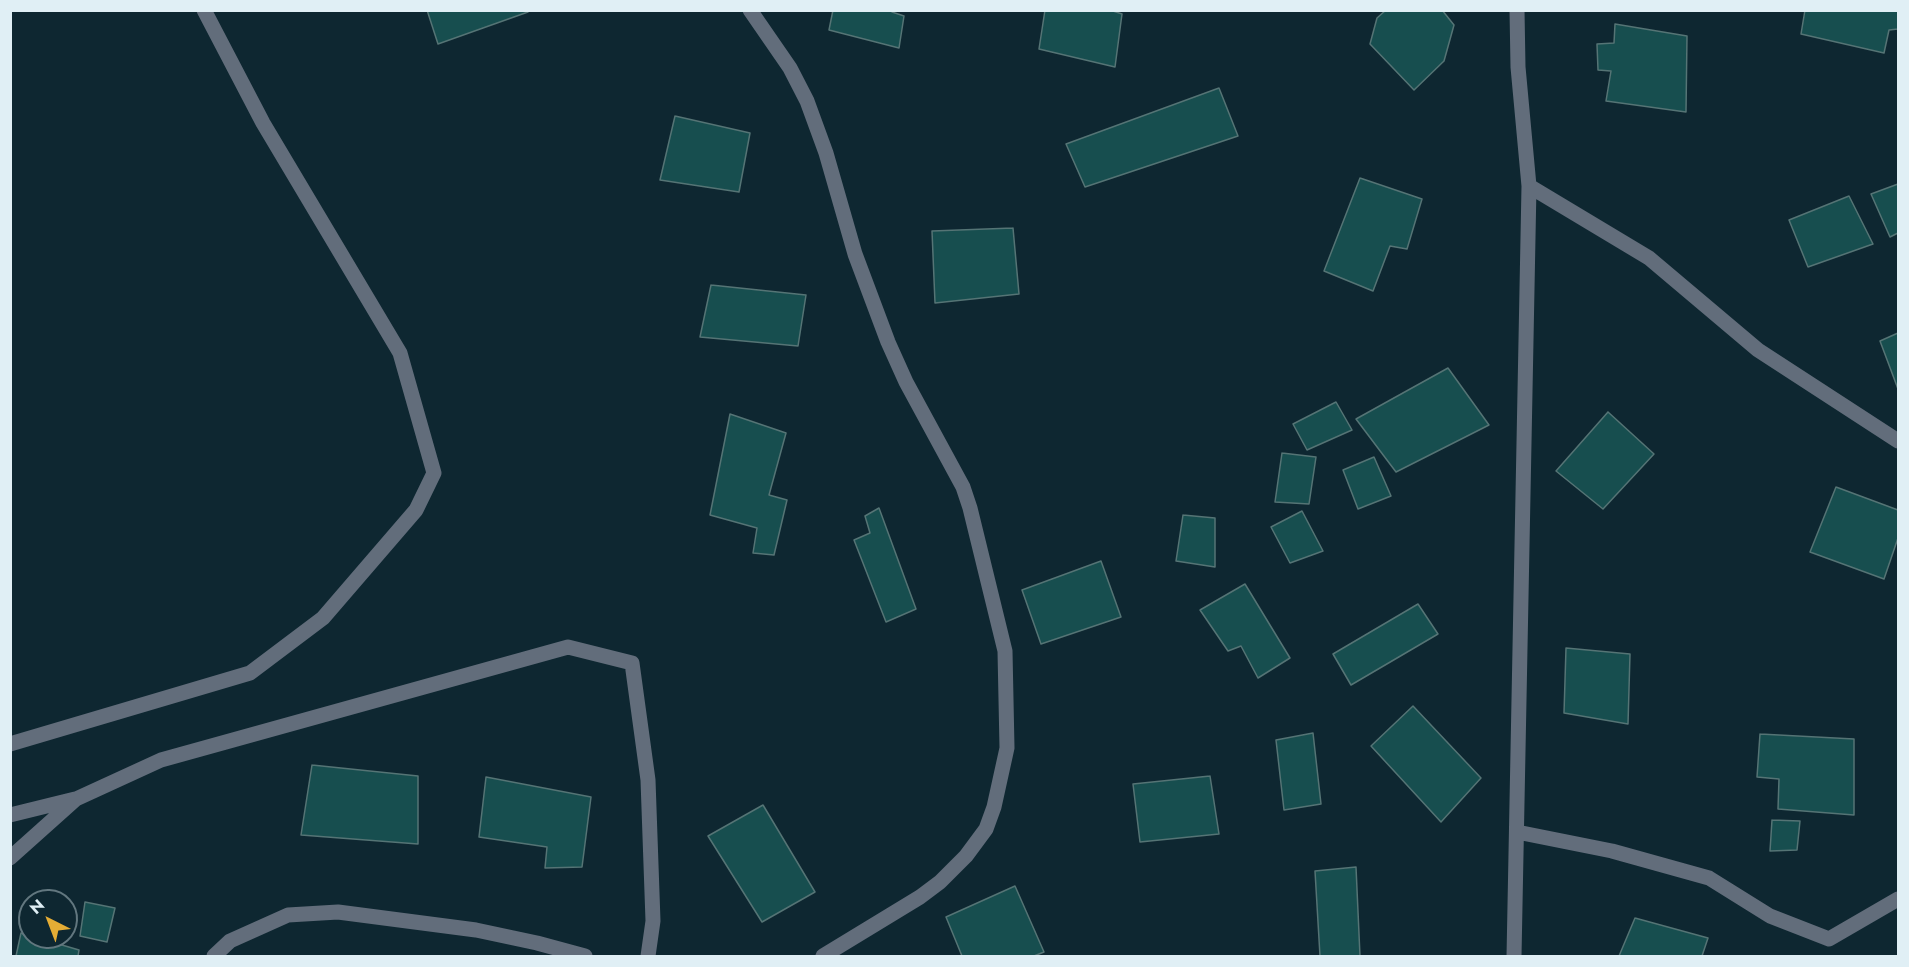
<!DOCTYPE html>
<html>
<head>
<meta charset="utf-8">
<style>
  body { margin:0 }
  #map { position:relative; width:1909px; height:967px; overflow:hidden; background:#0e2731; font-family:Jost,sans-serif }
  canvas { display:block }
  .frame { position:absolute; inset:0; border:12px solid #e0eff5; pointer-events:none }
  .north { position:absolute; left:18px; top:889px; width:60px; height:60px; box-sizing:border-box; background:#0e2731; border:2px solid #62777f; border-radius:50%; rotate:318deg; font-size:16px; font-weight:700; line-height:24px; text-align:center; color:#e0eff5 }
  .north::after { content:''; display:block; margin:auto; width:21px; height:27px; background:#e5ad35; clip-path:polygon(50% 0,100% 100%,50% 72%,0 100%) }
</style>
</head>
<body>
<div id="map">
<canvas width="1909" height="967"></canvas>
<div class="frame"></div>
<div class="north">N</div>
</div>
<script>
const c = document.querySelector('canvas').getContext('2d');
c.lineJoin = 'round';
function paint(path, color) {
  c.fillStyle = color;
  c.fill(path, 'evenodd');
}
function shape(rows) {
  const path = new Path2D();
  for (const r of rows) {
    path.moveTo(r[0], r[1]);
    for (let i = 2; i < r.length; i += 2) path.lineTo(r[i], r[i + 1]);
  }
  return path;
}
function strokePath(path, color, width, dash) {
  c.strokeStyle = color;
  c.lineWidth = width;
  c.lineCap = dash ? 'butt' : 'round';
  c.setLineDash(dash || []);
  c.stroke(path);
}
const building = shape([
  [427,10,528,10,528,12,438,44,427,10],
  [833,10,892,10,892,12,904,16,899,48,829,30,833,10],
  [1045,10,1110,10,1122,14,1115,67,1039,49,1045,10],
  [1386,10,1442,10,1454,25,1444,61,1414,90,1370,44,1377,18,1386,10],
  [1805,10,1898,10,1898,29,1889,30,1884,53,1801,34,1805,10],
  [1615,24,1687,36,1686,112,1606,101,1611,71,1598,70,1597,44,1614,43,1615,24],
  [1219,88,1238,136,1085,187,1066,144,1219,88],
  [675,116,750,133,739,192,660,180,675,116],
  [1360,178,1422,199,1407,249,1390,246,1373,291,1324,271,1360,178],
  [1898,184,1898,233,1890,237,1871,194,1898,184],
  [1849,196,1873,244,1808,267,1789,220,1849,196],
  [1013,228,1019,294,935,303,932,231,1013,228],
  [711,285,806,295,798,346,700,337,711,285],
  [1898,333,1898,389,1880,341,1898,333],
  [1448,368,1489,425,1396,472,1356,419,1448,368],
  [1336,402,1352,430,1307,450,1293,424,1336,402],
  [1608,412,1654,454,1603,509,1556,471,1608,412],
  [730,414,786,433,769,495,787,500,774,555,753,553,757,528,710,515,730,414],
  [1282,453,1316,457,1309,504,1275,502,1282,453],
  [1374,457,1391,496,1358,509,1343,470,1374,457],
  [1836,487,1898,510,1898,538,1884,579,1810,552,1836,487],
  [879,508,916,609,886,622,854,540,870,533,865,516,879,508],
  [1302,511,1323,551,1290,563,1271,527,1302,511],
  [1183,515,1215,518,1215,567,1176,561,1183,515],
  [1101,561,1121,617,1041,644,1022,590,1101,561],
  [1245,584,1290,658,1258,678,1241,646,1228,651,1200,610,1245,584],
  [1418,604,1438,634,1351,685,1333,654,1418,604],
  [1566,648,1630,654,1628,724,1564,713,1566,648],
  [1413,706,1481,778,1441,822,1371,746,1413,706],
  [1313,733,1321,804,1284,810,1276,740,1313,733],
  [1760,734,1854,739,1854,815,1778,809,1779,779,1757,777,1760,734],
  [312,765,418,776,418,844,301,835,312,765],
  [1210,776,1219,834,1140,842,1133,784,1210,776],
  [486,777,591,797,582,867,545,868,547,847,479,837,486,777],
  [763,805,815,892,762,922,708,836,763,805],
  [1772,820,1800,821,1797,850,1770,851,1772,820],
  [1356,867,1360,956,1320,956,1315,871,1356,867],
  [1015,886,1044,952,1034,956,962,956,946,917,1015,886],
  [85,902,115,908,107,942,80,936,85,902],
  [1635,918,1708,938,1702,956,1619,956,1635,918],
  [21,933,79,950,78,956,16,956,21,933]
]);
const minor = shape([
  [750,10,790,68,807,101,826,153,855,254,888,342,906,382,963,487,970,508,1005,651,1007,748,994,807,986,829,966,856,940,882,920,897,823,956],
  [1529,186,1649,258,1758,350,1898,441],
  [10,815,75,799],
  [1517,832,1612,851,1709,878,1770,916,1829,939,1898,899],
  [10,858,76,799,161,760,568,647,632,663,648,780,653,921,648,956],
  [214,956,230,941,288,915,338,912,476,930,537,943,585,956],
  [1514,956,1529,186,1518,67,1517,10]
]);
const tertiary = shape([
  [10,744,250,673,323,618,416,510,434,473,400,353,263,123,204,10]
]);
paint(building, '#174e4f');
strokePath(building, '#557475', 1.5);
strokePath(minor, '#626d7b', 15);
strokePath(tertiary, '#626d7b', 15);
</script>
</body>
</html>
